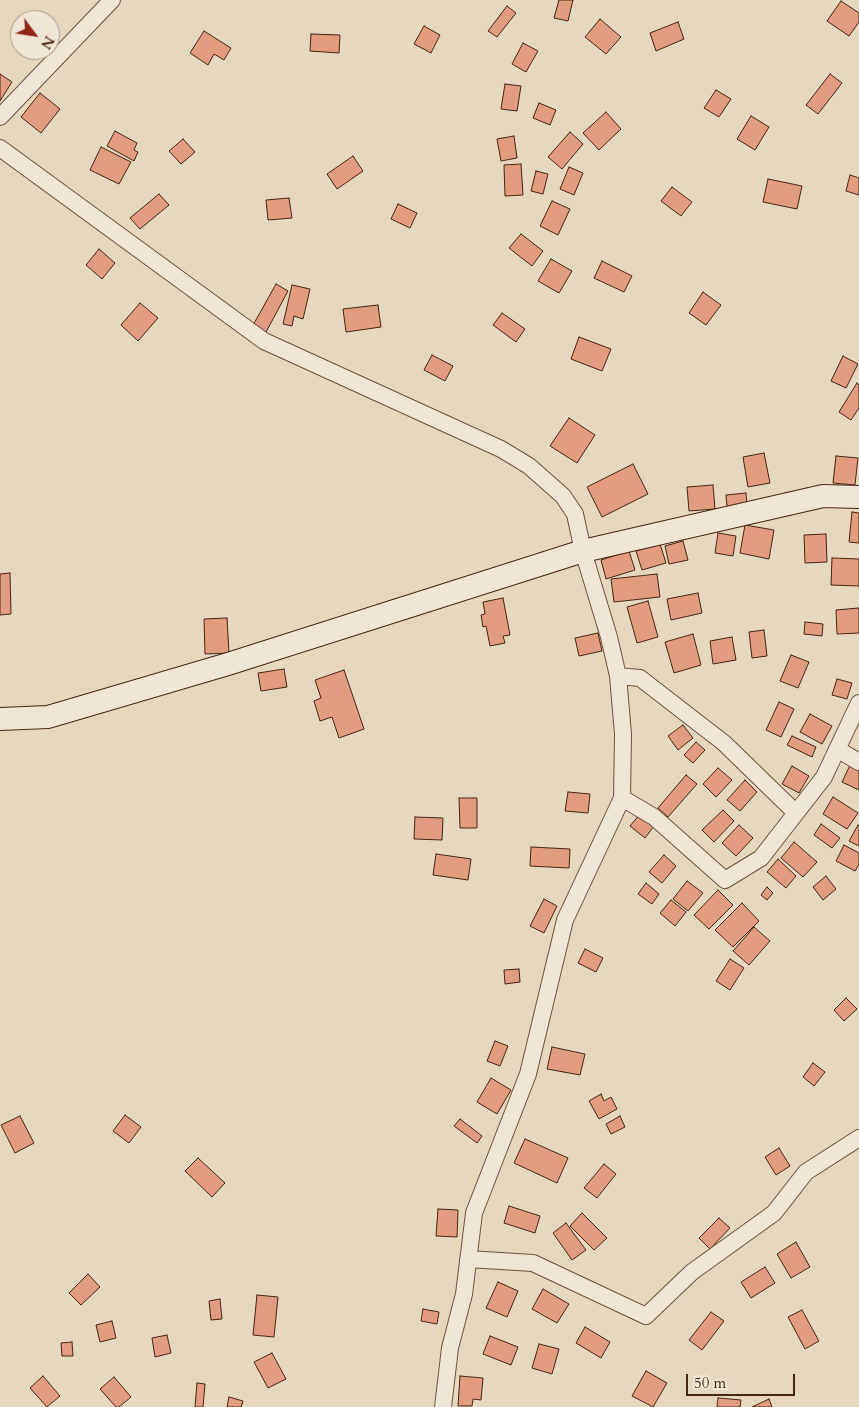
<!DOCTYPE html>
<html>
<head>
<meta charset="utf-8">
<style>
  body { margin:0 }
  #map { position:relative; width:859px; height:1407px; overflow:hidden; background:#e6d8be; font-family:Cardo,serif }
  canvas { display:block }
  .north { position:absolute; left:10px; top:10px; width:50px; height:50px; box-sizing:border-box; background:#efe6d5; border:1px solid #ab9987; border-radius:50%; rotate:121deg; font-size:14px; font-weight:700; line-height:20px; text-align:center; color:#462512 }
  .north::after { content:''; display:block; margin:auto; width:18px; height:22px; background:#8f2418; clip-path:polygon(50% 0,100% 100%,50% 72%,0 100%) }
  .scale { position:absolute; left:686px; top:1374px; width:109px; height:22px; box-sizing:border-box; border:2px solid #462512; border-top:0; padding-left:6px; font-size:15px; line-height:18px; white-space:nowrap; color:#462512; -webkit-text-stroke:4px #efe6d5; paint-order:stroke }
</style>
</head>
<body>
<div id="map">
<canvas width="859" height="1407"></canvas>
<div class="north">N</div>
<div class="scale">50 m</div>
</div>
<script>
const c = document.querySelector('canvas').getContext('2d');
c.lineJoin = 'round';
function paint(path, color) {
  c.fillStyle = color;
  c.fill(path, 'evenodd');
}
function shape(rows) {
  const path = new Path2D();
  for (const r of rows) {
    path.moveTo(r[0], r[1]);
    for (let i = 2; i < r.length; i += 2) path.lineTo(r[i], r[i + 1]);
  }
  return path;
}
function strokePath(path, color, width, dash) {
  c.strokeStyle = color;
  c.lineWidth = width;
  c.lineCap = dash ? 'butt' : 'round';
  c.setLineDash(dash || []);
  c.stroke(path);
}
const building = shape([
  [559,0,573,0,568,21,554,18,559,0],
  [841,1,859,13,859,22,849,36,827,21,841,1],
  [507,6,516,13,497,37,488,31,507,6],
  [600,19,621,37,606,54,585,37,600,19],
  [678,22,684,39,656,51,650,33,678,22],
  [424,26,440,35,431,53,414,44,424,26],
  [204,31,231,48,224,60,214,54,208,65,190,53,204,31],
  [311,34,340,35,339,53,310,51,311,34],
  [523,43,538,51,526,72,512,64,523,43],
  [0,74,12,82,0,101,0,74],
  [830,74,842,83,818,114,806,105,830,74],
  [505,84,521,86,517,111,501,109,505,84],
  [716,90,731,99,719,117,704,108,716,90],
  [40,93,60,109,41,133,21,117,40,93],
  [539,103,556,110,550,125,533,118,539,103],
  [606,112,621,129,599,150,583,133,606,112],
  [751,116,769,127,755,150,737,139,751,116],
  [115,131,137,143,134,150,138,152,134,161,107,146,115,131],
  [570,132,583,144,562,169,548,157,570,132],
  [514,136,517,158,501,161,497,139,514,136],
  [183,139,195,152,181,164,169,151,183,139],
  [101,147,131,162,119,184,90,170,101,147],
  [353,156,363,171,337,189,327,174,353,156],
  [521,164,523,195,505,196,504,165,521,164],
  [569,167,583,173,574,195,560,189,569,167],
  [536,171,548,174,543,194,531,191,536,171],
  [850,175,859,178,859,195,846,191,850,175],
  [768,179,802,186,797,209,763,202,768,179],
  [672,187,692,202,681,216,661,201,672,187],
  [159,194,169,205,140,229,130,218,159,194],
  [289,198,292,218,268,220,266,200,289,198],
  [552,201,570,209,558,235,540,226,552,201],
  [398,204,417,213,410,228,391,219,398,204],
  [521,234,543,251,532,266,509,248,521,234],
  [99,249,115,263,102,279,86,265,99,249],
  [551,259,572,271,559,293,538,281,551,259],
  [602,261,632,276,624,292,594,278,602,261],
  [276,284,288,291,265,334,252,327,276,284],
  [292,285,310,289,303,319,294,316,292,326,283,324,292,285],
  [703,292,721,305,706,325,689,313,703,292],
  [140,303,158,318,138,341,121,325,140,303],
  [378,305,381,327,346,332,343,309,378,305],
  [502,313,525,329,516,342,493,325,502,313],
  [579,337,611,349,602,371,571,359,579,337],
  [432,355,453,366,445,381,424,370,432,355],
  [843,356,858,364,846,388,831,381,843,356],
  [857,383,859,385,859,408,851,420,839,412,857,383],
  [569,418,595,435,577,463,550,446,569,418],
  [764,453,770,483,748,487,743,457,764,453],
  [836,456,858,458,855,485,833,483,836,456],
  [633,464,648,494,602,517,587,487,633,464],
  [713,485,715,509,689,511,687,487,713,485],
  [746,493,747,505,727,507,726,495,746,493],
  [852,512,859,513,859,543,849,542,852,512],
  [745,525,774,530,769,559,740,553,745,525],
  [718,533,736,536,733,556,715,553,718,533],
  [826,534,827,562,805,563,804,535,826,534],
  [683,541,688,560,669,564,665,546,683,541],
  [660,544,666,563,642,570,636,551,660,544],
  [629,551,635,570,606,579,601,560,629,551],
  [832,558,859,559,859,586,831,585,832,558],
  [10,573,11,614,0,615,0,574,10,573],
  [657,574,660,597,614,602,611,579,657,574],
  [698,593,702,613,671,620,667,599,698,593],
  [503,598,510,635,503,636,505,643,490,646,486,626,483,627,481,615,485,614,483,602,503,598],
  [648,601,658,637,637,643,627,607,648,601],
  [859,608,859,633,837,634,836,610,859,608],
  [227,618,229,653,205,654,204,619,227,618],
  [805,622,823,624,822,636,804,634,805,622],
  [764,630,767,656,752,658,749,632,764,630],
  [598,633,602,651,579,656,575,638,598,633],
  [693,634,701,665,674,673,665,642,693,634],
  [732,637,736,660,713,664,710,641,732,637],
  [791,655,809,662,798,688,780,681,791,655],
  [284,669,287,687,261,691,258,673,284,669],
  [344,670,364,729,339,738,332,717,320,721,314,701,321,698,315,680,344,670],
  [837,679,852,683,847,699,832,695,837,679],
  [779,702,794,709,781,737,766,730,779,702],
  [810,714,832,726,822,744,800,732,810,714],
  [683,725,693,738,678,750,668,736,683,725],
  [792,736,816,747,812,757,787,745,792,736],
  [696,742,705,750,693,763,684,755,696,742],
  [851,763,859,767,859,790,842,782,851,763],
  [792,766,809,776,799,793,782,784,792,766],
  [718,768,732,780,716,797,703,784,718,768],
  [686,775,697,784,668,817,658,808,686,775],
  [745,780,757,792,740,811,727,800,745,780],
  [568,792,590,794,588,813,565,811,568,792],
  [833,797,858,813,847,829,823,814,833,797],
  [459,798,477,798,477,828,460,828,459,798],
  [723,810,734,821,714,842,702,830,723,810],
  [640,814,654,826,645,838,630,826,640,814],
  [415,817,443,818,442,840,414,839,415,817],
  [821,824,840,838,832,848,814,835,821,824],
  [739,825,753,838,736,856,722,843,739,825],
  [858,825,859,826,859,846,849,841,858,825],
  [794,842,817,862,803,877,781,858,794,842],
  [844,845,859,853,859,864,855,871,836,861,844,845],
  [531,847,570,849,569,868,530,866,531,847],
  [436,854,471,859,468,880,433,875,436,854],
  [664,855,676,866,662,883,649,872,664,855],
  [778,859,796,876,786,888,767,872,778,859],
  [826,876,836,889,823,900,813,887,826,876],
  [687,881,703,893,688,911,673,899,687,881],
  [646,883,659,894,652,904,638,894,646,883],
  [767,887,773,893,767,900,761,895,767,887],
  [718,890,733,905,709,929,694,915,718,890],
  [544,899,557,906,544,933,530,926,544,899],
  [671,900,686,912,675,926,660,913,671,900],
  [742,903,759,921,733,947,715,930,742,903],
  [754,927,770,941,749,965,733,951,754,927],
  [585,949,603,958,596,972,578,963,585,949],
  [730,959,744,968,730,990,716,981,730,959],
  [519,969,520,982,505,984,504,970,519,969],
  [846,998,857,1009,844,1021,834,1010,846,998],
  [495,1041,508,1046,500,1066,487,1061,495,1041],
  [552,1047,585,1054,580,1075,547,1069,552,1047],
  [813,1063,825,1072,814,1086,803,1077,813,1063],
  [491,1078,511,1090,497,1114,477,1102,491,1078],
  [601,1094,604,1101,611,1097,617,1109,599,1119,589,1101,601,1094],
  [125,1115,141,1127,129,1143,113,1131,125,1115],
  [20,1116,34,1143,15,1153,1,1125,20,1116],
  [620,1116,625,1127,611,1134,606,1124,620,1116],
  [460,1119,482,1136,477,1143,454,1126,460,1119],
  [525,1139,568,1158,557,1183,514,1163,525,1139],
  [779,1148,790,1166,776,1175,765,1157,779,1148],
  [198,1158,225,1183,212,1197,185,1171,198,1158],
  [604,1164,616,1174,597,1198,584,1188,604,1164],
  [509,1206,540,1216,535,1233,504,1223,509,1206],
  [438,1209,458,1210,457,1237,436,1236,438,1209],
  [582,1213,607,1238,594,1250,570,1226,582,1213],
  [719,1218,730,1228,710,1249,699,1238,719,1218],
  [566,1223,586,1250,572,1260,553,1233,566,1223],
  [796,1242,810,1267,791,1278,777,1254,796,1242],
  [765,1267,775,1283,751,1298,741,1282,765,1267],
  [88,1274,100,1287,81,1305,69,1293,88,1274],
  [498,1282,518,1291,507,1317,486,1308,498,1282],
  [543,1289,569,1304,557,1323,532,1309,543,1289],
  [257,1295,278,1297,274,1337,253,1335,257,1295],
  [220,1299,222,1319,211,1320,209,1301,220,1299],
  [423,1309,439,1312,437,1324,421,1321,423,1309],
  [802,1310,819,1341,805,1349,788,1317,802,1310],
  [711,1312,724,1321,702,1350,689,1340,711,1312],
  [112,1321,116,1338,100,1342,96,1325,112,1321],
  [585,1327,610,1342,601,1358,576,1343,585,1327],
  [167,1335,171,1353,155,1357,152,1338,167,1335],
  [490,1336,518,1347,511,1365,483,1354,490,1336],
  [72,1342,73,1356,62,1356,61,1343,72,1342],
  [539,1344,559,1349,552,1374,532,1368,539,1344],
  [272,1353,286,1379,268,1388,254,1362,272,1353],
  [646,1371,667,1383,653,1407,632,1396,646,1371],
  [43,1376,60,1396,47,1407,30,1388,43,1376],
  [460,1376,483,1378,481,1400,473,1399,472,1406,458,1406,460,1376],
  [114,1377,131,1397,119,1407,116,1407,100,1389,114,1377],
  [197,1383,205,1384,203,1407,195,1407,197,1383],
  [229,1397,243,1401,241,1407,227,1407,229,1397],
  [718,1398,741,1400,740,1407,717,1407,718,1398],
  [769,1399,772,1407,752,1407,769,1399]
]);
const street = shape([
  [0,117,112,0],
  [0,148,264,341,501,449,529,466,563,496,575,514,583,551,609,637,618,676,623,734,622,798,565,920,528,1074,474,1213,464,1294,450,1348,443,1407],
  [618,676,640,678,724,743,796,813],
  [837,749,859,762],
  [622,798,654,817,725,880,761,858,824,777,859,703],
  [468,1259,533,1263,646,1316,692,1272,774,1213,806,1172,859,1138]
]);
const secondary = shape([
  [0,719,48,717,228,664,583,551,823,496,859,497]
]);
paint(building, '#e29c80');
strokePath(building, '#462512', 1);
strokePath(street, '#6e523d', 18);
strokePath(secondary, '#462512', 24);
strokePath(street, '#efe6d5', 16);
strokePath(secondary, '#efe6d5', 22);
</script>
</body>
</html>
